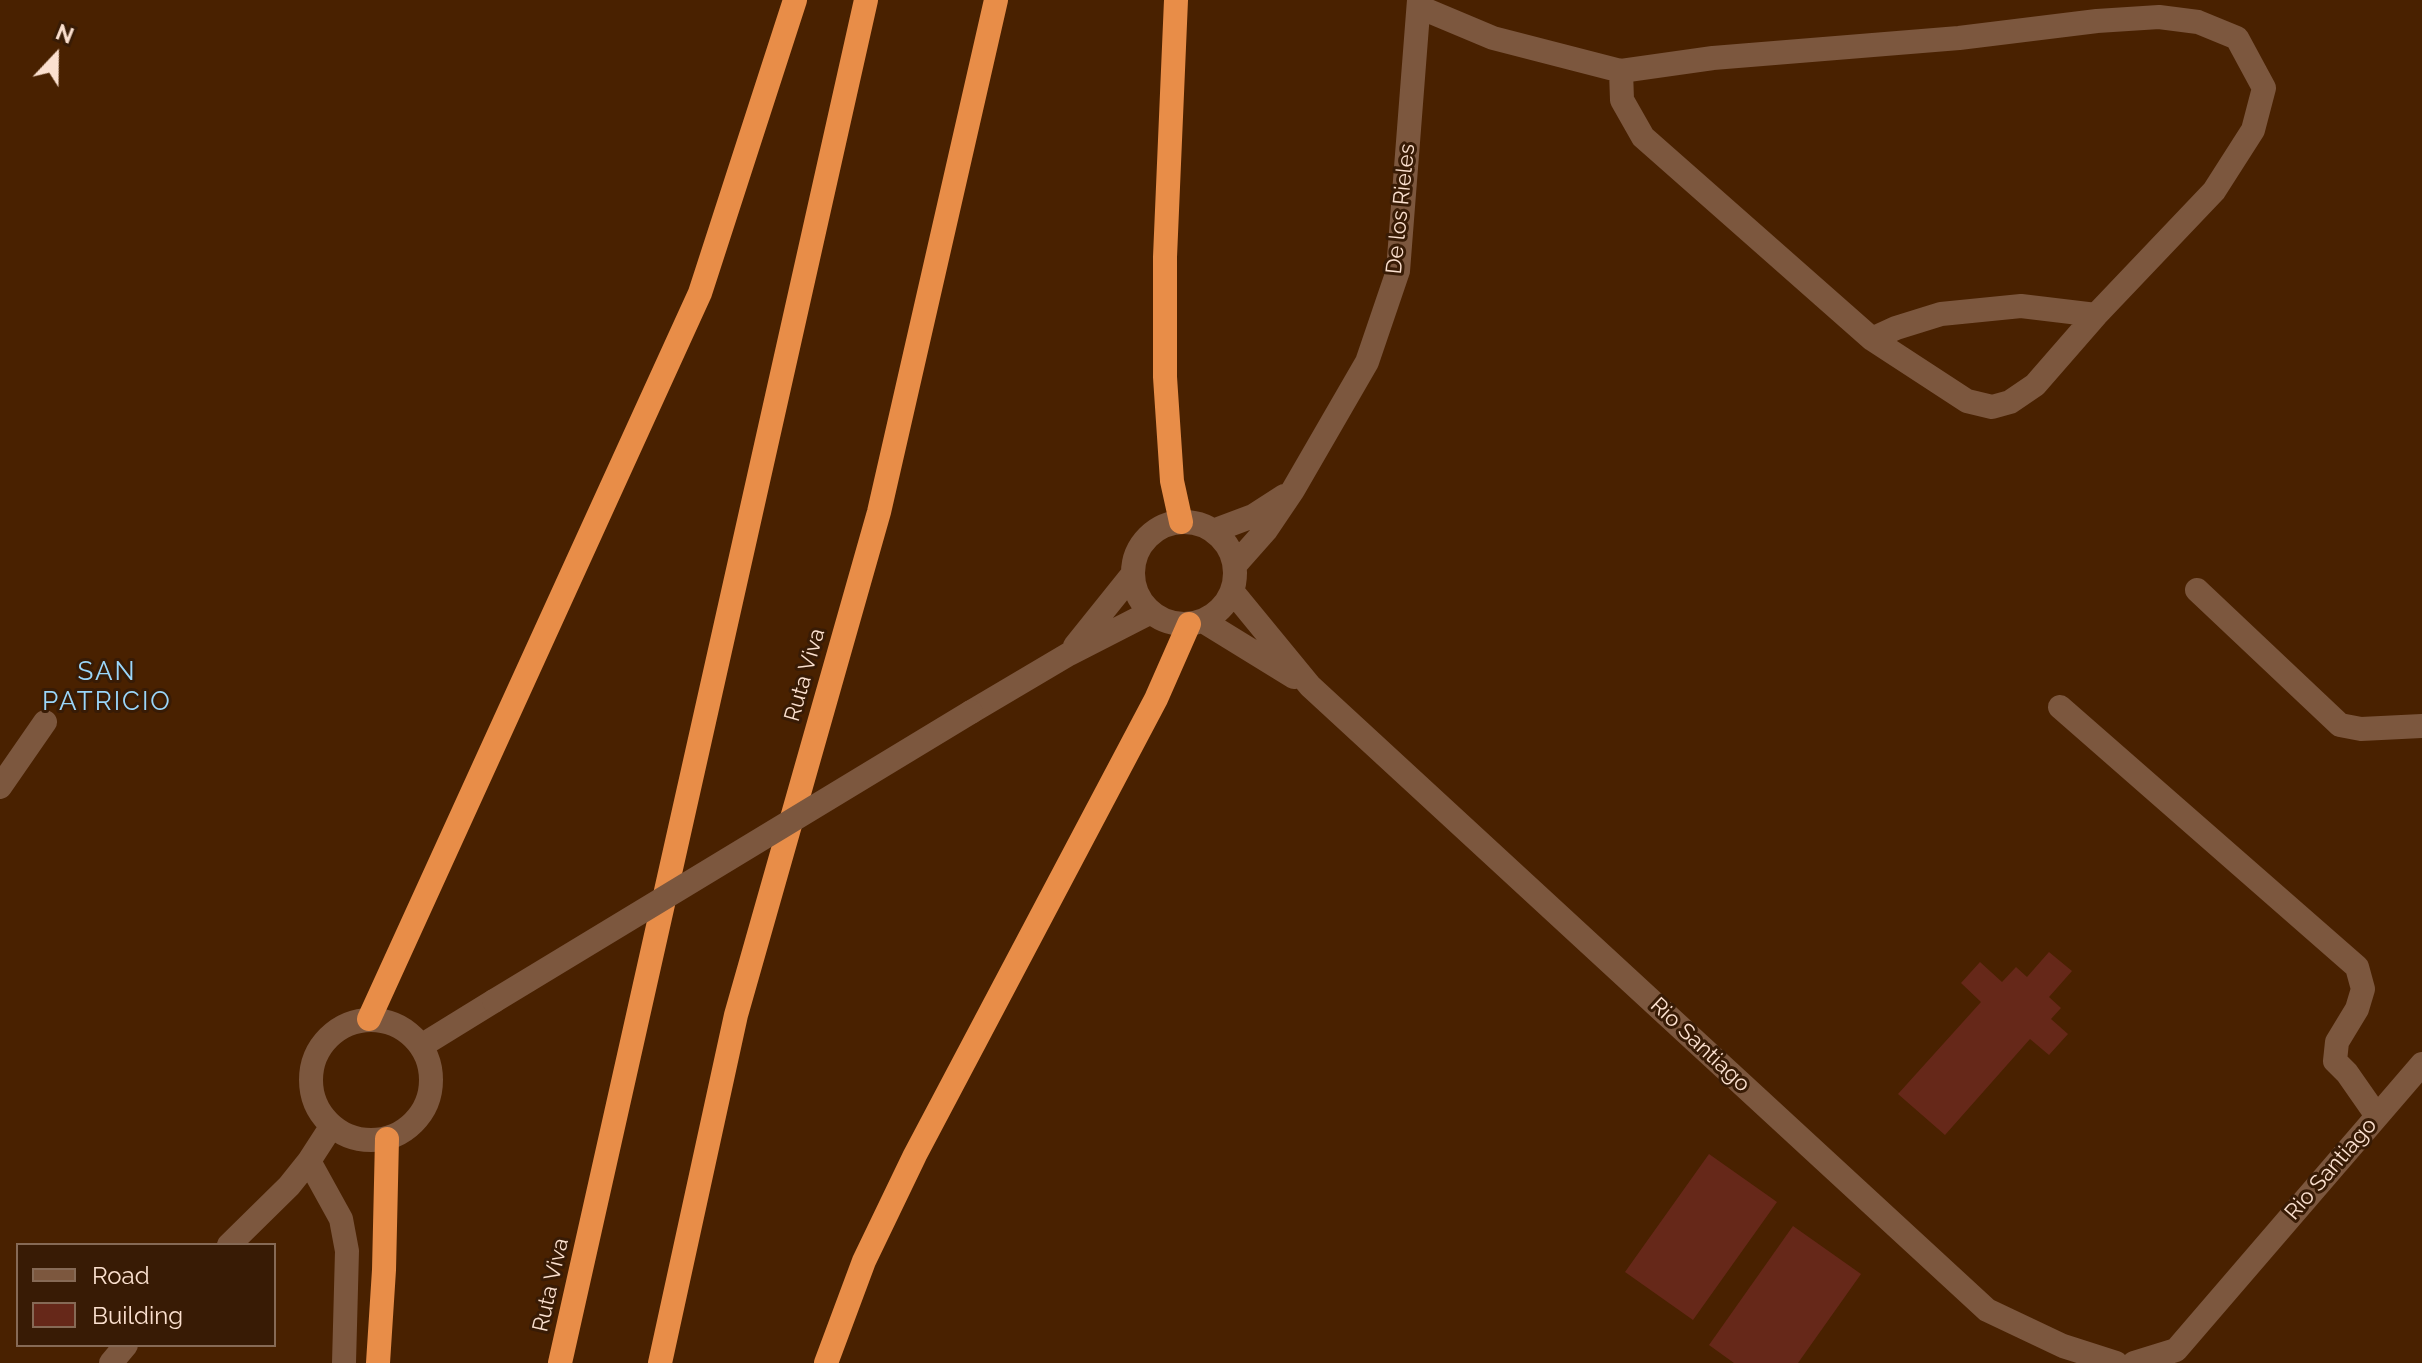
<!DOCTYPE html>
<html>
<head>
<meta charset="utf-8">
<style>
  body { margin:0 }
  #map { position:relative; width:2422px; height:1363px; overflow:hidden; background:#492100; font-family:Raleway,sans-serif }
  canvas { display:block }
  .legend { position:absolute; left:16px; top:1243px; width:260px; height:104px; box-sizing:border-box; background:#381b05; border:2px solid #866a56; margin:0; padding:10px 14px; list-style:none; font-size:24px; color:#fbe0cf }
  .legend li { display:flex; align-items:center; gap:16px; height:40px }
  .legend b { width:40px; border:2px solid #866a56 }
  .north { position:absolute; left:16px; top:16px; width:80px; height:80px; -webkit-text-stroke:6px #381b05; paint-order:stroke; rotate:22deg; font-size:22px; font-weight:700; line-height:32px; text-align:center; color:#fbe0cf }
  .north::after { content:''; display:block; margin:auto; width:28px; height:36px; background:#fbe0cf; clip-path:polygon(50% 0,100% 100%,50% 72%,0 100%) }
</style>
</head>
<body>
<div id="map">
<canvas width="2422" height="1363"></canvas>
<ul class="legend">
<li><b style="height:10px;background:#7c573e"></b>Road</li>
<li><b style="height:22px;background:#662819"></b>Building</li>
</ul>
<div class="north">N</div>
</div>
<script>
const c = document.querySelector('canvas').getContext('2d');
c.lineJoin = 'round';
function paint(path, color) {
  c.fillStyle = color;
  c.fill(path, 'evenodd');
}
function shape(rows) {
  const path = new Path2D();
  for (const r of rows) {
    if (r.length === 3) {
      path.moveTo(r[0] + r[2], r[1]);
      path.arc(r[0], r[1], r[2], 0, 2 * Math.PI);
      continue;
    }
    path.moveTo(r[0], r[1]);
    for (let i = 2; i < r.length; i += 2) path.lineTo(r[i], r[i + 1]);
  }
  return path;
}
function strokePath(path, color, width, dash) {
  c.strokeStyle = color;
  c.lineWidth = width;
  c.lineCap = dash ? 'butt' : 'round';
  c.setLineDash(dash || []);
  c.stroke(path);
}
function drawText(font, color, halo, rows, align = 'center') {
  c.font = font + ' Raleway,sans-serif';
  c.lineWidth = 6;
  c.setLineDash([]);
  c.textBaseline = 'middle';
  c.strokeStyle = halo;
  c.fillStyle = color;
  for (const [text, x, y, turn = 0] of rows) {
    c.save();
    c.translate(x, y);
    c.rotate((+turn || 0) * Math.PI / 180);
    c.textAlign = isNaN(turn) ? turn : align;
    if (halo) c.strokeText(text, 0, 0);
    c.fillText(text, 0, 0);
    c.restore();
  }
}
const building = shape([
  [2049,952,2072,971,2049,997,2061,1008,2051,1019,2068,1034,2049,1055,2030,1039,1945,1135,1898,1094,1981,1002,1961,983,1980,962,2002,982,2016,967,2027,977],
  [1709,1154,1777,1202,1693,1320,1625,1272],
  [1793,1226,1861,1274,1798,1363,1734,1363,1709,1345]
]);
const minor = shape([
  [1419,7,1493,38,1621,71,1713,58,1959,38,2097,21,2159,17,2198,22,2237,38,2264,88,2253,130,2214,191,2096,315,2035,385,2010,402,1992,407,1967,401,1872,339,1643,137,1622,100,1621,71],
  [1872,339,1896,328,1941,314,2021,306,2096,315],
  [1184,573,51],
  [1213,531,1253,516,1284,496],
  [1235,565,1266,530,1293,490,1367,362,1398,271,1419,0],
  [2197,590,2340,725,2361,729,2422,726],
  [1232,591,1310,686,1987,1310,2063,1346,2116,1363],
  [1203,621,1294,677],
  [1075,646,1132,575],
  [2060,707,2357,967,2363,989,2357,1009,2337,1042,2335,1061,2347,1073,2377,1116],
  [971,712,1069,654,1151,612],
  [0,787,45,722],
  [371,1080,60],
  [421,1046,494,1001],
  [309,1161,341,1219,347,1251,344,1363],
  [229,1245,289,1186,309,1161,331,1127],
  [111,1363,126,1345],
  [2134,1363,2176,1350,2422,1064]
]);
const highway = shape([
  [1176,0,1165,257,1165,377,1172,481,1181,522],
  [369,1019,700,293,795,0],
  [378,1363,384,1270,387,1139],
  [560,1363,866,0],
  [660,1363,736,1015,879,512,996,0],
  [826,1363,864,1261,915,1155,1156,699,1189,624]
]);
const minorBridge = shape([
  [494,1001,971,712]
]);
const streetNames = [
  ["De los Rieles",1401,209,-84],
  ["Ruta Viva",805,675,-74],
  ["Rio Santiago",1700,1045,43],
  ["Rio Santiago",2331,1169,-49],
  ["Ruta Viva",551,1285,-77]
];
const quarterNames = [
  ["SAN",107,672],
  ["PATRICIO",107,702]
];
paint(building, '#662819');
strokePath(minor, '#7c573e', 24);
strokePath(highway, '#e88d48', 24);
strokePath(minorBridge, '#7c573e', 24);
drawText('22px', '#fbe0cf', '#381b05', streetNames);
c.letterSpacing = '2px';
drawText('26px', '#9ad6fa', '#381b05', quarterNames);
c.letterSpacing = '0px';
</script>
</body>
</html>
